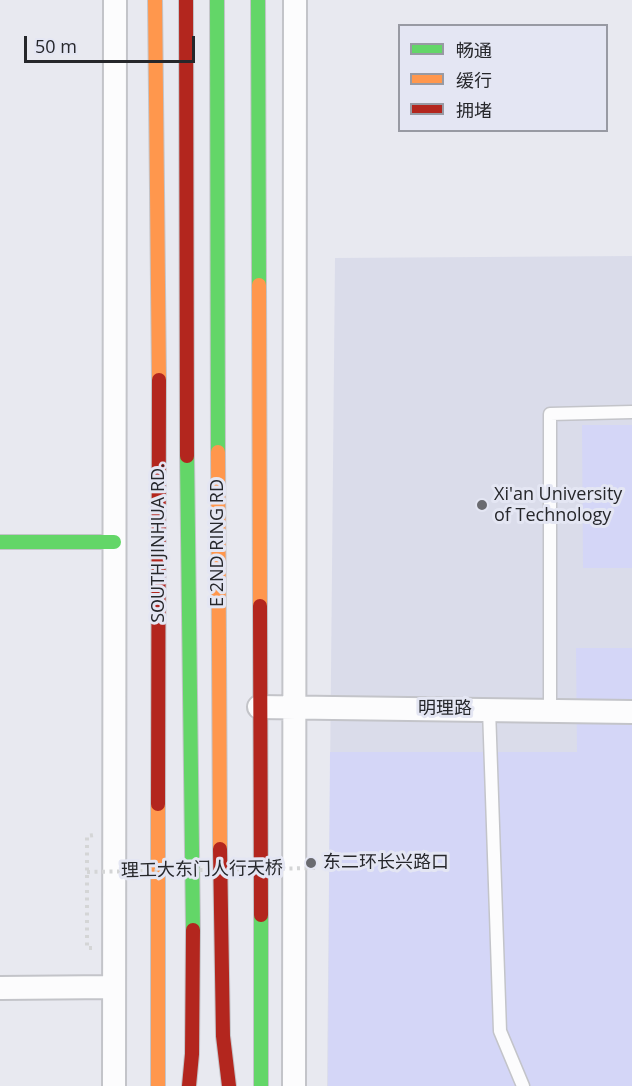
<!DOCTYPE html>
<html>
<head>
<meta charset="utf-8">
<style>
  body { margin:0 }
  #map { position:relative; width:632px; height:1086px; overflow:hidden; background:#e8e9f0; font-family:"Open Sans","Noto Sans SC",sans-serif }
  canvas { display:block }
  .legend { position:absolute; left:398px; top:24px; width:210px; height:108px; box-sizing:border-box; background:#e4e6f3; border:2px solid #989aa3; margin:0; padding:8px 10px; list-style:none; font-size:18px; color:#26272b }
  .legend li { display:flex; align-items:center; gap:12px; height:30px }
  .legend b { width:30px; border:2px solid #989aa3 }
  .scale { position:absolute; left:24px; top:36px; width:171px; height:27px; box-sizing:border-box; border:3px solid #26272b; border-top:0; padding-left:8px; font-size:18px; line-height:21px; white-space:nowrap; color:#26272b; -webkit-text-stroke:4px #e4e6f3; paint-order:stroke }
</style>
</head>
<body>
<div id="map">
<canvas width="632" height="1086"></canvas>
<ul class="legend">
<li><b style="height:8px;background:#63d668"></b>畅通</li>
<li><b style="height:8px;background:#ff974d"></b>缓行</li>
<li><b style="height:8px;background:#b3261e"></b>拥堵</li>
</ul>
<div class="scale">50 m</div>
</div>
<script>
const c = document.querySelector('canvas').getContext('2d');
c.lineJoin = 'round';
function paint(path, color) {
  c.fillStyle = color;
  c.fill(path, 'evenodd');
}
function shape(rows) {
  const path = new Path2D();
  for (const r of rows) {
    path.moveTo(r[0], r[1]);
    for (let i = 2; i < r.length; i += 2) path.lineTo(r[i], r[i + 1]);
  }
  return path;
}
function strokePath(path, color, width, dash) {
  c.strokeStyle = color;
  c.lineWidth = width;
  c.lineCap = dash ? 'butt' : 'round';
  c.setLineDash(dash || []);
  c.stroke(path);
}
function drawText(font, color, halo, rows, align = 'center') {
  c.font = font + ' "Open Sans","Noto Sans SC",sans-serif';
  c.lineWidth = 6;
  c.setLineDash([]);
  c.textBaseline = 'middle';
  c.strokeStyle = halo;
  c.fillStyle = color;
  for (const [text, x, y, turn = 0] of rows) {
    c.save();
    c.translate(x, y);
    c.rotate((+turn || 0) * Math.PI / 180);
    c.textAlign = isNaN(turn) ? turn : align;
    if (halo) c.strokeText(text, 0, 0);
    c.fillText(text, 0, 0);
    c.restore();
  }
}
const built = shape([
  [632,256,632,1086,327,1086,335,258]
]);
const green = shape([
  [582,425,632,425,632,568,583,568],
  [576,648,632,648,632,1086,328,1086,330,752,577,752]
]);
const path = shape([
  [92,948,87,948,87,836,94,835]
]);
const lane = shape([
  [489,709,500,1031,523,1086],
  [550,710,550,414,632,412]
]);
const street = shape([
  [259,707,632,712],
  [0,988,114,987],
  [114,1086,115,0],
  [294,1086,295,0]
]);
const fast = shape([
  [217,0,218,452],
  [258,0,259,285],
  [187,456,193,930],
  [0,542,114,542],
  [261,915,261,1086]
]);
const slow = shape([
  [155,0,159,380],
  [259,285,260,606],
  [218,452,220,849],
  [158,1086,158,804]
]);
const jam = shape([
  [186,0,187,456],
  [260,606,261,915],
  [158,804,159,380],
  [220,849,223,1036,229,1086],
  [189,1086,192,1054,193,930]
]);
const pathBridge = shape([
  [87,872,317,868]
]);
const markers = [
  [482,505,6,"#6a6b70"],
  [311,863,6,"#6a6b70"]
];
const poiNames = [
  ["Xi'an University",494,495],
  ["of Technology",494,516],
  ["东二环长兴路口",323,863]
];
const streetNames = [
  ["SOUTH JINHUA RD.",159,543,-90],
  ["E 2ND RING RD",218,543,-90],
  ["明理路",445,709],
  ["理工大东门人行天桥",202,870,-1]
];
paint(built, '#dadcea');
paint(green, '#d4d6f7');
strokePath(lane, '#c3c4c9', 15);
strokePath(street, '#c3c4c9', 26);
strokePath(fast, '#c3c4c9', 16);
strokePath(slow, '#c3c4c9', 16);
strokePath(jam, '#c3c4c9', 16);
strokePath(path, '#d4d5d6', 4, [3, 4.5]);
strokePath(lane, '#fcfcfd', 12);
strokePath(street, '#fcfcfd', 22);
strokePath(fast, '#63d668', 14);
strokePath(slow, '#ff974d', 14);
strokePath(jam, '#b3261e', 14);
strokePath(pathBridge, '#d4d5d6', 4, [3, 4.5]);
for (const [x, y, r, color] of markers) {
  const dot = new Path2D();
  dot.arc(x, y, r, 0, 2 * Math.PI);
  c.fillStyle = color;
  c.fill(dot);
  strokePath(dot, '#e4e6f3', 2);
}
drawText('18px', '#26272b', '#e4e6f3', poiNames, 'left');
drawText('18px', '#26272b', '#e4e6f3', streetNames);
</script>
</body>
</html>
